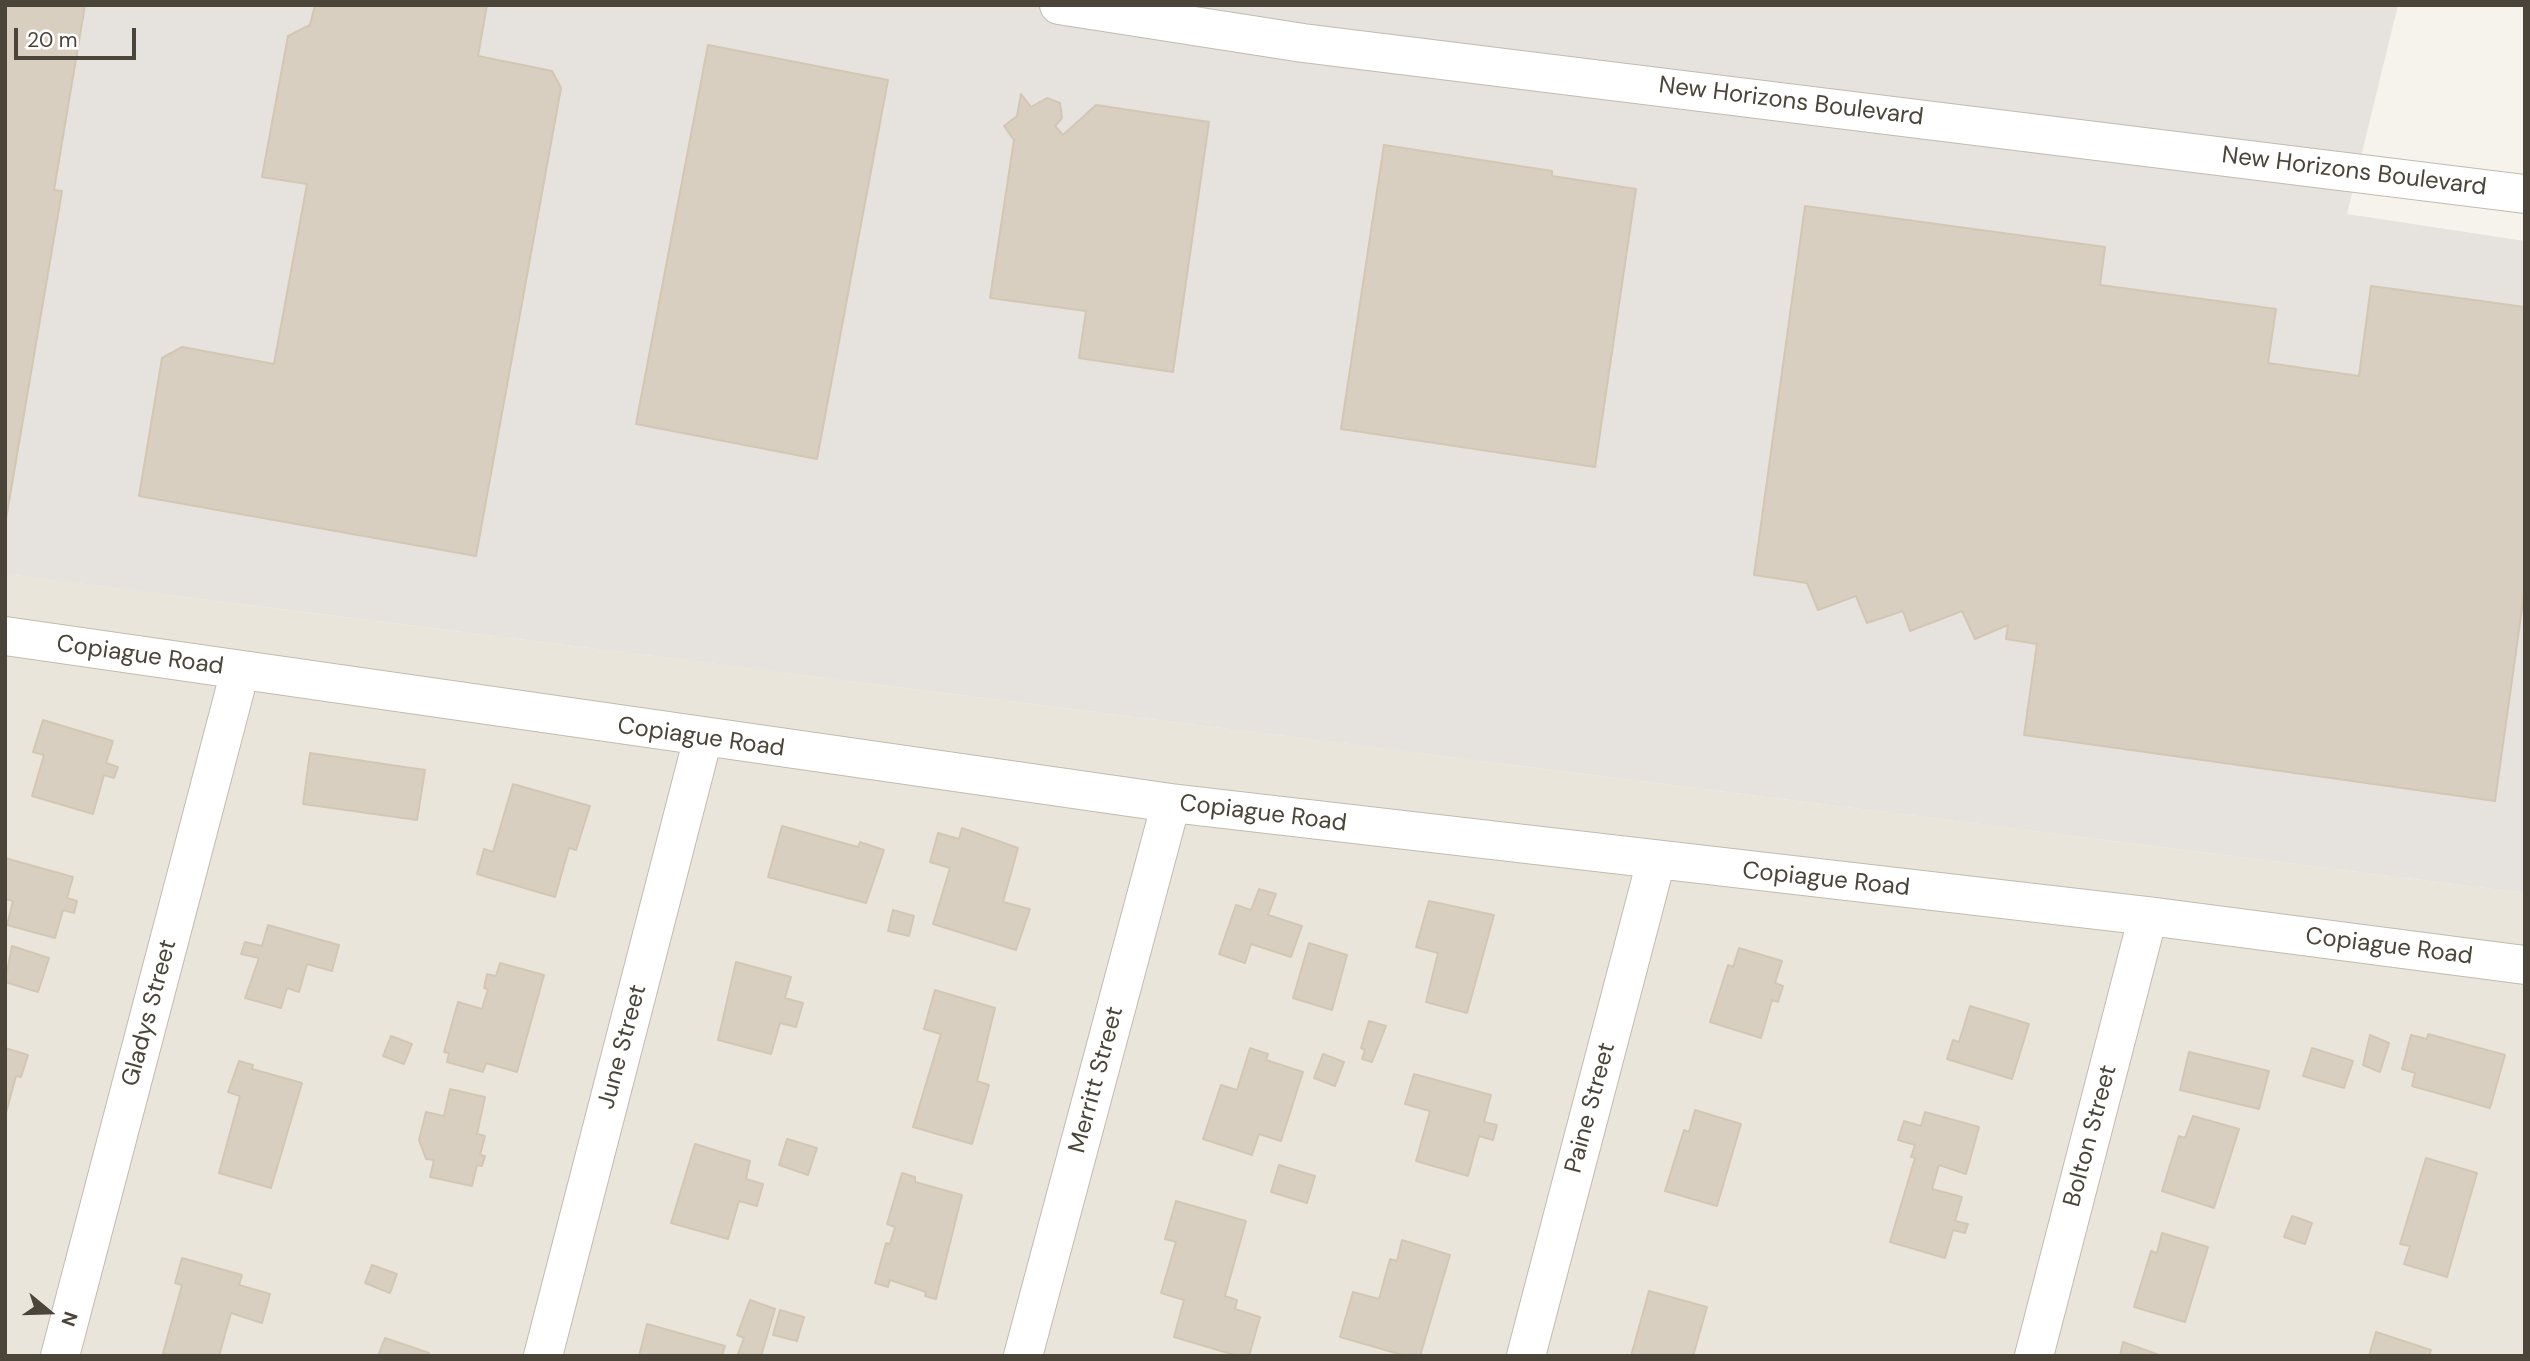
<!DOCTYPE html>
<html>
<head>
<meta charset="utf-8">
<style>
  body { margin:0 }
  #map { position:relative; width:2530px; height:1361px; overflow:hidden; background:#f6f3ec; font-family:"DM Sans",sans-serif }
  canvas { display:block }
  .frame { position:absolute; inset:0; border:7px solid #4b4439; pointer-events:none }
  .north { position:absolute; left:14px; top:1277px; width:70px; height:70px; -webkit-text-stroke:5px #fff; paint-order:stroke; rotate:109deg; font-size:19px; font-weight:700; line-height:28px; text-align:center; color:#4b4439 }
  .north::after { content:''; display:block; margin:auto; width:24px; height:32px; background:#4b4439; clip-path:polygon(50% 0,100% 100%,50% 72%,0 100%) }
  .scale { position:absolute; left:14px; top:28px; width:122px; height:32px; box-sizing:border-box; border:4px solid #4b4439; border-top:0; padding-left:9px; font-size:21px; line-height:24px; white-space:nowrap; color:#4b4439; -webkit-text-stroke:5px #fff; paint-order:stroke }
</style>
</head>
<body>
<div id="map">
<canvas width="2530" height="1361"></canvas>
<div class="frame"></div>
<div class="north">N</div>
<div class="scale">20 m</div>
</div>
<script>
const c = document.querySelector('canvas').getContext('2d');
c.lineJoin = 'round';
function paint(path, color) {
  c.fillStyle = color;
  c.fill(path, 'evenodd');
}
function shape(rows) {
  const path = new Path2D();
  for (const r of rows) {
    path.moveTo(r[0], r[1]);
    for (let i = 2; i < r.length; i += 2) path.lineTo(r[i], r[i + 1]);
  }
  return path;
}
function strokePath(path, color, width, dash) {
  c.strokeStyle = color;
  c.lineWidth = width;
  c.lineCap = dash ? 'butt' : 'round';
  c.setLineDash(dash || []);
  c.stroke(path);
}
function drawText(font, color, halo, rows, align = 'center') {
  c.font = font + ' "DM Sans",sans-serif';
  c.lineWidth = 7;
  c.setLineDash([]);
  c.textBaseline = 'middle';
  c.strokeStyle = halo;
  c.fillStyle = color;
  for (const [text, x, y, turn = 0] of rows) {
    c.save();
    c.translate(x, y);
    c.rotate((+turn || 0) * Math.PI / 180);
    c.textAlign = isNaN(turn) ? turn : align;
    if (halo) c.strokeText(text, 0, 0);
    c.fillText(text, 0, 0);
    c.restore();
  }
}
const residential = shape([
  [5,574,2525,893,2525,1356,5,1356]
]);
const industrial = shape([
  [5,5,2398,5,2347,214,2525,241,2525,893,5,574]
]);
const building = shape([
  [5,5,85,5,54,190,62,191,5,525,5,5],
  [315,5,487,5,478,56,552,71,561,88,476,556,139,496,162,358,182,347,274,364,307,184,262,177,288,36,310,25,315,5],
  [708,45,888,80,817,459,636,424,708,45],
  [1021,94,1031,107,1047,98,1060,103,1062,118,1055,126,1063,135,1096,105,1209,122,1173,372,1079,358,1086,311,990,298,1014,140,1004,126,1017,116,1021,94],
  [1384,145,1552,171,1552,176,1636,189,1595,467,1341,429,1384,145],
  [1805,206,2105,247,2100,285,2276,309,2268,363,2359,376,2371,286,2525,307,2525,587,2495,801,2024,735,2037,644,2006,639,2008,625,1975,639,1962,611,1910,631,1903,611,1867,623,1856,596,1818,610,1807,583,1754,575,1805,206],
  [43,720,113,741,106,763,118,767,114,778,104,775,93,814,32,796,44,755,33,752,43,720],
  [310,753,425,770,417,820,303,804,310,753],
  [513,784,590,806,576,850,569,848,555,897,477,874,484,849,493,852,513,784],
  [782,826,858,847,860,842,884,850,866,903,768,877,782,826],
  [962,828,1018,848,1003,902,1030,909,1016,950,933,924,950,868,930,862,938,833,959,839,962,828],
  [5,858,73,877,67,898,77,901,74,913,63,910,55,938,7,925,13,901,5,899,5,858],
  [1259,889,1276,894,1268,915,1302,926,1291,957,1251,944,1245,963,1219,954,1236,905,1251,910,1259,889],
  [1429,901,1494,915,1467,1013,1426,1002,1438,953,1416,947,1429,901],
  [893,910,914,916,909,936,888,931,893,910],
  [268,925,339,945,332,971,307,964,299,992,287,988,281,1008,245,998,259,958,241,954,245,942,262,946,268,925],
  [1309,943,1347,955,1332,1010,1293,998,1309,943],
  [12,946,49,958,38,992,5,982,12,946],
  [1739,948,1782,961,1775,983,1783,986,1778,1002,1772,1000,1761,1038,1710,1022,1728,965,1733,967,1739,948],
  [736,962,791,977,785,998,803,1003,796,1027,780,1023,771,1054,718,1040,736,962],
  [500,963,544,975,517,1072,486,1063,483,1072,447,1062,449,1053,444,1052,458,1002,482,1009,488,989,484,988,487,974,496,976,500,963],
  [935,990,995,1008,977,1081,989,1085,972,1144,913,1127,941,1034,924,1029,935,990],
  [1970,1006,2029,1024,2012,1079,1947,1059,1953,1040,1959,1042,1970,1006],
  [1369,1021,1386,1026,1372,1062,1362,1059,1365,1050,1361,1048,1369,1021],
  [2428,1034,2505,1055,2490,1108,2412,1086,2415,1073,2402,1069,2411,1035,2427,1039,2428,1034],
  [2370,1035,2389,1043,2380,1072,2363,1065,2370,1035],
  [391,1036,412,1044,404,1064,383,1056,391,1036],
  [5,1048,28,1055,21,1077,16,1076,5,1117,5,1048],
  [1250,1048,1268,1054,1266,1060,1303,1072,1281,1141,1259,1134,1252,1155,1203,1139,1221,1085,1237,1090,1250,1048],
  [2312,1048,2353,1061,2344,1088,2303,1076,2312,1048],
  [2189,1052,2269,1071,2259,1109,2180,1090,2189,1052],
  [1323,1054,1344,1062,1335,1086,1314,1078,1323,1054],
  [239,1061,253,1065,252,1069,302,1083,271,1188,219,1173,240,1096,228,1092,239,1061],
  [1414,1074,1491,1095,1484,1122,1497,1125,1493,1140,1479,1136,1468,1176,1416,1161,1430,1111,1405,1104,1414,1074],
  [450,1089,485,1097,477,1134,485,1136,480,1155,485,1156,482,1166,477,1165,472,1186,430,1177,434,1160,426,1159,419,1140,426,1112,444,1116,450,1089],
  [1695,1110,1741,1124,1717,1206,1665,1191,1684,1130,1689,1132,1695,1110],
  [1925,1112,1979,1127,1966,1174,1939,1165,1932,1189,1962,1197,1955,1221,1968,1224,1965,1233,1953,1230,1945,1258,1890,1242,1915,1158,1911,1157,1915,1145,1898,1140,1904,1121,1921,1126,1925,1112],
  [2193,1116,2239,1129,2214,1208,2162,1191,2179,1136,2185,1138,2193,1116],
  [787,1139,817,1148,808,1175,779,1165,787,1139],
  [695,1144,750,1161,746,1179,763,1184,757,1206,739,1201,728,1239,671,1223,695,1144],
  [2426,1158,2477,1173,2447,1277,2404,1264,2410,1246,2400,1244,2426,1158],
  [1279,1165,1315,1176,1307,1203,1271,1192,1279,1165],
  [902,1173,915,1177,915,1182,962,1195,936,1299,925,1296,926,1292,890,1280,888,1287,875,1283,886,1243,890,1244,895,1227,887,1224,902,1173],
  [1176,1201,1246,1221,1225,1296,1237,1300,1235,1309,1260,1317,1249,1356,1238,1356,1174,1337,1184,1300,1161,1293,1176,1242,1165,1239,1176,1201],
  [2292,1216,2312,1223,2305,1244,2284,1237,2292,1216],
  [2162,1233,2208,1247,2185,1322,2134,1307,2151,1251,2157,1253,2162,1233],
  [1402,1240,1450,1255,1420,1356,1406,1356,1340,1337,1353,1292,1379,1299,1390,1259,1397,1261,1402,1240],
  [182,1258,242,1275,239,1285,270,1294,262,1323,231,1313,219,1356,174,1356,163,1353,182,1285,175,1283,182,1258],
  [372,1265,397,1274,390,1293,365,1283,372,1265],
  [1649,1291,1707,1307,1693,1356,1631,1356,1649,1291],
  [750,1300,775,1309,761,1356,738,1354,744,1338,737,1335,750,1300],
  [780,1310,804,1317,797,1341,773,1335,780,1310],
  [647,1324,725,1346,722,1356,639,1356,647,1324],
  [2376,1332,2431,1350,2429,1356,2369,1356,2376,1332],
  [385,1338,429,1353,428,1356,378,1356,385,1338],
  [2123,1342,2162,1356,2120,1356,2123,1342]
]);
const minor = shape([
  [1059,5,1303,43,2525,194],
  [5,636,1171,803,2148,916,2525,965],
  [60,1356,240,671],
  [543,1356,703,738],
  [1023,1356,1171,803],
  [1526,1356,1656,861],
  [2034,1356,2148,916]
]);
const streetNames = [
  ["New Horizons Boulevard",1791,102,7],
  ["New Horizons Boulevard",2354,172,7],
  ["Copiague Road",140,656,8],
  ["Copiague Road",701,738,8],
  ["Copiague Road",1263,814,7],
  ["Copiague Road",1826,880,6],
  ["Copiague Road",2389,947,7],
  ["Gladys Street",150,1013,-75],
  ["June Street",623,1047,-75],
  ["Merritt Street",1097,1080,-75],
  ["Paine Street",1591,1108,-75],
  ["Bolton Street",2091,1136,-75]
];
paint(residential, '#eae5da');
paint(industrial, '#e6e2dd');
paint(building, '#d8cfc1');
strokePath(building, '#d3c7b4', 2);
strokePath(minor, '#c2bbae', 40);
strokePath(minor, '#fff', 38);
drawText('24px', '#4b4439', '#fff', streetNames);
</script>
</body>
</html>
